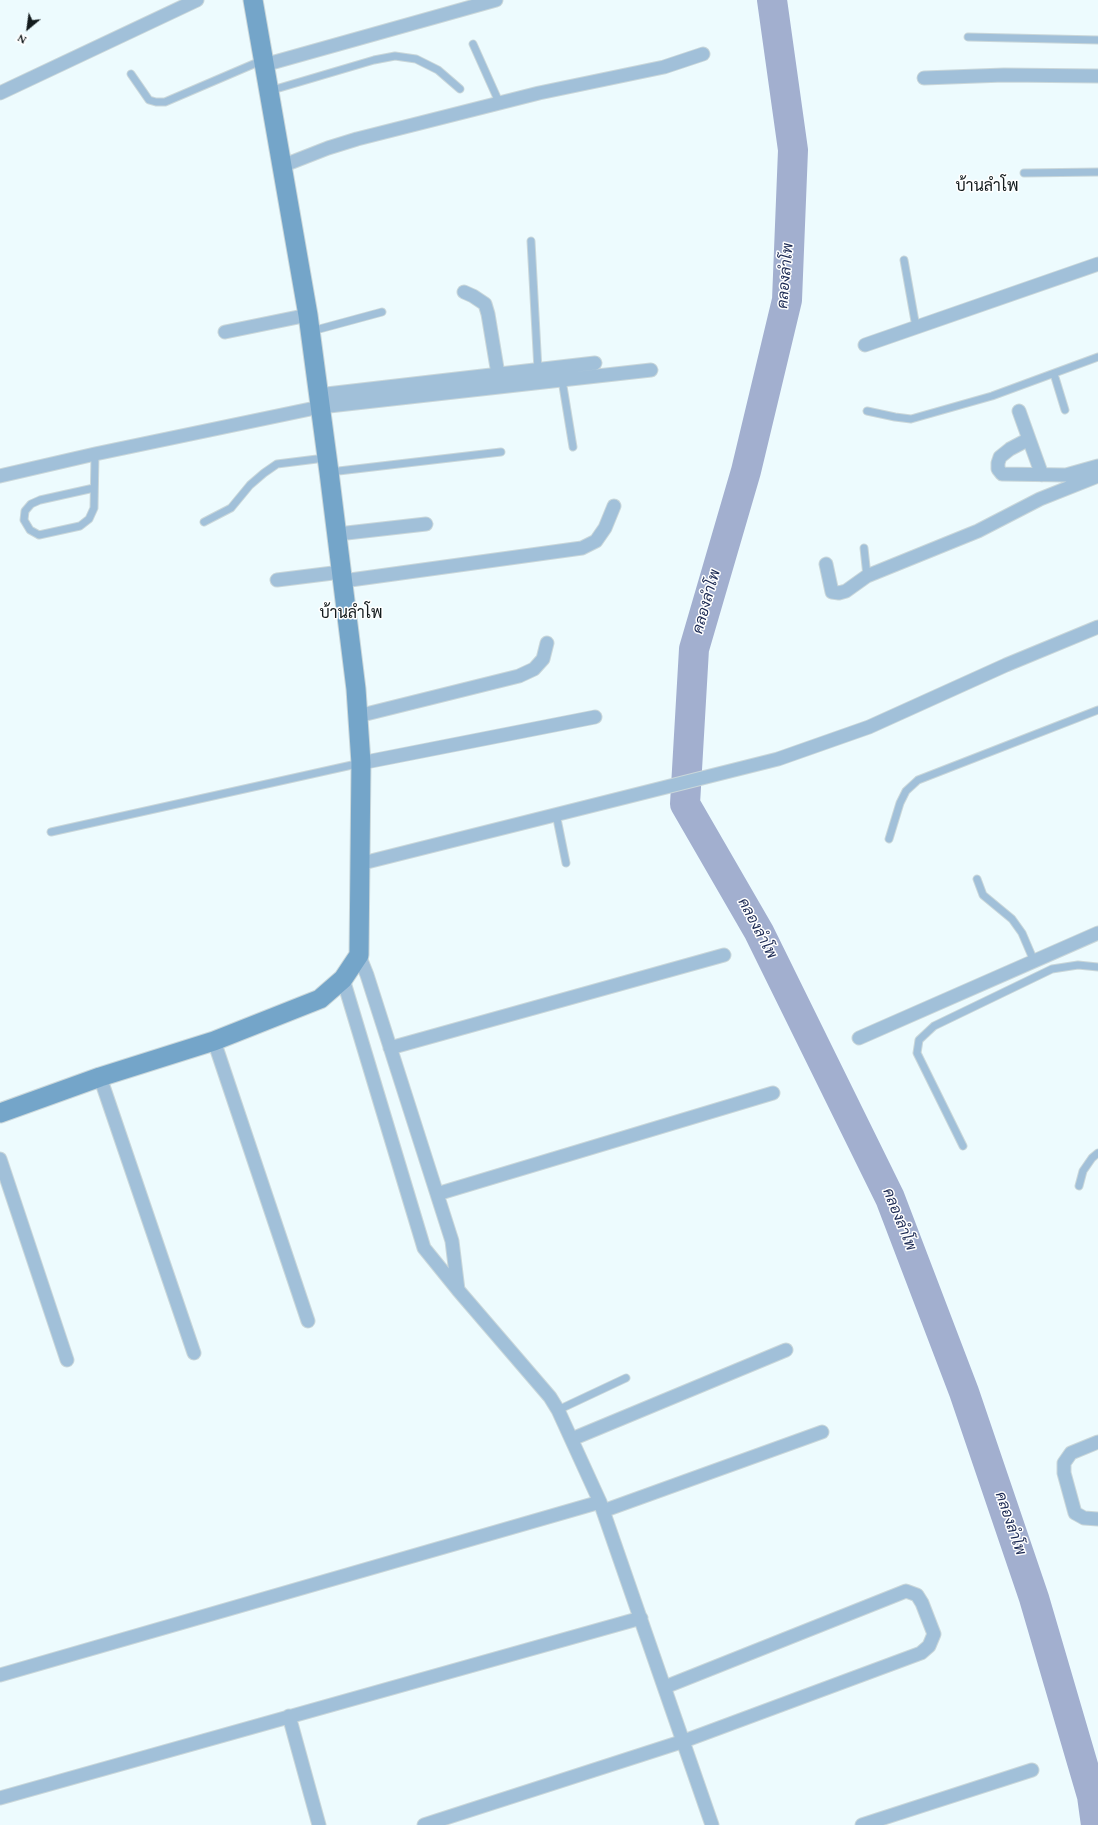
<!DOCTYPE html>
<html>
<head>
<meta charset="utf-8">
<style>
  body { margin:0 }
  #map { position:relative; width:1098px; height:1825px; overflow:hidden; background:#edfbfe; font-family:Spectral,serif }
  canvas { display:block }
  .north { position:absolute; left:8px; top:8px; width:40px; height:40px; -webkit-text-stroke:3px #fff; paint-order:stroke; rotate:209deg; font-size:11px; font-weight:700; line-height:16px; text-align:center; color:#131b1d }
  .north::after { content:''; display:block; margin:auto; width:14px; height:18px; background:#131b1d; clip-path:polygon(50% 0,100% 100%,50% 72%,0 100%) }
</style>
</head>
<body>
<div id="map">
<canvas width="1098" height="1825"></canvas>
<div class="north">N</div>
</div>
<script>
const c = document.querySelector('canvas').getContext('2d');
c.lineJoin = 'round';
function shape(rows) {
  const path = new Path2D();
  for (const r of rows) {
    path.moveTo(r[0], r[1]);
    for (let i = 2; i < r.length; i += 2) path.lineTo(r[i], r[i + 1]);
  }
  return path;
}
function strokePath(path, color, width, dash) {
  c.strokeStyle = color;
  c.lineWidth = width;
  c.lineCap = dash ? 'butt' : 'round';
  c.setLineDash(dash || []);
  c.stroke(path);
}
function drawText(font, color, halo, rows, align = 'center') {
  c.font = font + ' Spectral,Sarabun,serif';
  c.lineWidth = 3;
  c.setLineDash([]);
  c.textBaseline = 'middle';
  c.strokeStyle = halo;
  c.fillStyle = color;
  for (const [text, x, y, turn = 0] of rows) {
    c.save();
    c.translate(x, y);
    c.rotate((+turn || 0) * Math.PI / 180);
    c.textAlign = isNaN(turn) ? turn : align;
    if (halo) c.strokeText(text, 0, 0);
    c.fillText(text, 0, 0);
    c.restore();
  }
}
const river = shape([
  [772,0,793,150,787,300,746,471,694,649,685,804,759,932,890,1198,964,1392,1034,1598,1092,1796,1096,1825]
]);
const lane = shape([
  [968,37,1098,40],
  [473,44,499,102],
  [131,74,149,100,156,102,165,102,263,60],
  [269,91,374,60,395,56,416,59,438,70,460,89],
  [1024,173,1098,172],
  [531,241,538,370],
  [904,260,916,327],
  [312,331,382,312],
  [1054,374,1065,410],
  [562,380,573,447],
  [867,411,895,417,911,419,992,396,1098,357],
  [330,472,501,452],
  [94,488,40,500,31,504,25,511,24,520,30,530,39,535,80,526,89,519,94,508,95,454],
  [204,522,231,508,250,485,264,473,277,464,325,458],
  [864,548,867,576],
  [556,814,566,863],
  [51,832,361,763],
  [889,839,900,803,906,791,918,780,1098,710],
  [977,879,983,895,1012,919,1022,933,1034,961],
  [963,1146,917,1053,919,1040,934,1026,1052,969,1078,965,1098,967],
  [1079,1186,1083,1171,1092,1158,1098,1153],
  [558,1410,626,1378]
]);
const street = shape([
  [264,65,496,0],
  [924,78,1004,75,1098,76],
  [0,93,197,0],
  [282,166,328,148,357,139,539,93,664,67,703,54],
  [464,292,473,296,485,304,488,314,498,374],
  [225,332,308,315],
  [865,345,1098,264],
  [318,395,595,363],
  [1019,411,1029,439,1010,449,1000,457,998,463,998,469,1002,474,1066,475,1098,466],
  [1029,439,1042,475],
  [0,476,95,454,320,407,651,370],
  [338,534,426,524],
  [826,564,832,592,839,593,846,591,867,576,978,531,1040,499,1098,476],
  [277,580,341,572],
  [343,581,582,548,596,541,605,528,614,506],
  [358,716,519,676,534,669,543,659,547,643],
  [361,763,595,717],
  [359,864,778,759,869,727,1006,665,1098,627],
  [359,955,367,975,452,1241,458,1290],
  [343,979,424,1248,458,1290,550,1397,558,1410,600,1502,712,1825],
  [859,1038,1098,933],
  [214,1041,308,1321],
  [390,1048,724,955],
  [100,1077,194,1353],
  [0,1159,67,1360],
  [437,1194,773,1093],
  [572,1439,786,1350],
  [1098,1442,1071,1453,1064,1463,1064,1473,1075,1513,1084,1518,1098,1519],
  [603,1511,822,1432],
  [0,1675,600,1502],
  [289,1716,319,1825],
  [0,1798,641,1618],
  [424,1825,684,1741,921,1653,929,1646,934,1634,922,1603,917,1595,906,1591,665,1687],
  [862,1825,1032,1770]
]);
const secondary = shape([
  [0,1113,100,1077,214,1041,320,999,343,979,359,955,361,763,356,689,329,472,308,315,253,0]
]);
const waterNames = [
  ["คลองลำโพ",787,276,-85],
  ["คลองลำโพ",708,602,-74],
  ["คลองลำโพ",756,929,62],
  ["คลองลำโพ",898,1220,68],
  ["คลองลำโพ",1009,1524,71]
];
const quarterNames = [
  ["บ้านลำโพ",987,188],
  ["บ้านลำโพ",351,615]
];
strokePath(river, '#a2afcf', 30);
strokePath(lane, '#cad7da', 9);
strokePath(street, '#cad7da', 15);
strokePath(secondary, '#cad7da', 21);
strokePath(lane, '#a1c0d9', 7);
strokePath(street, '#a1c0d9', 13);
strokePath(secondary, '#74a5c9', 19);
drawText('italic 15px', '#1a2852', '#fff', waterNames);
drawText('16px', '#131b1d', '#fff', quarterNames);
</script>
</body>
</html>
